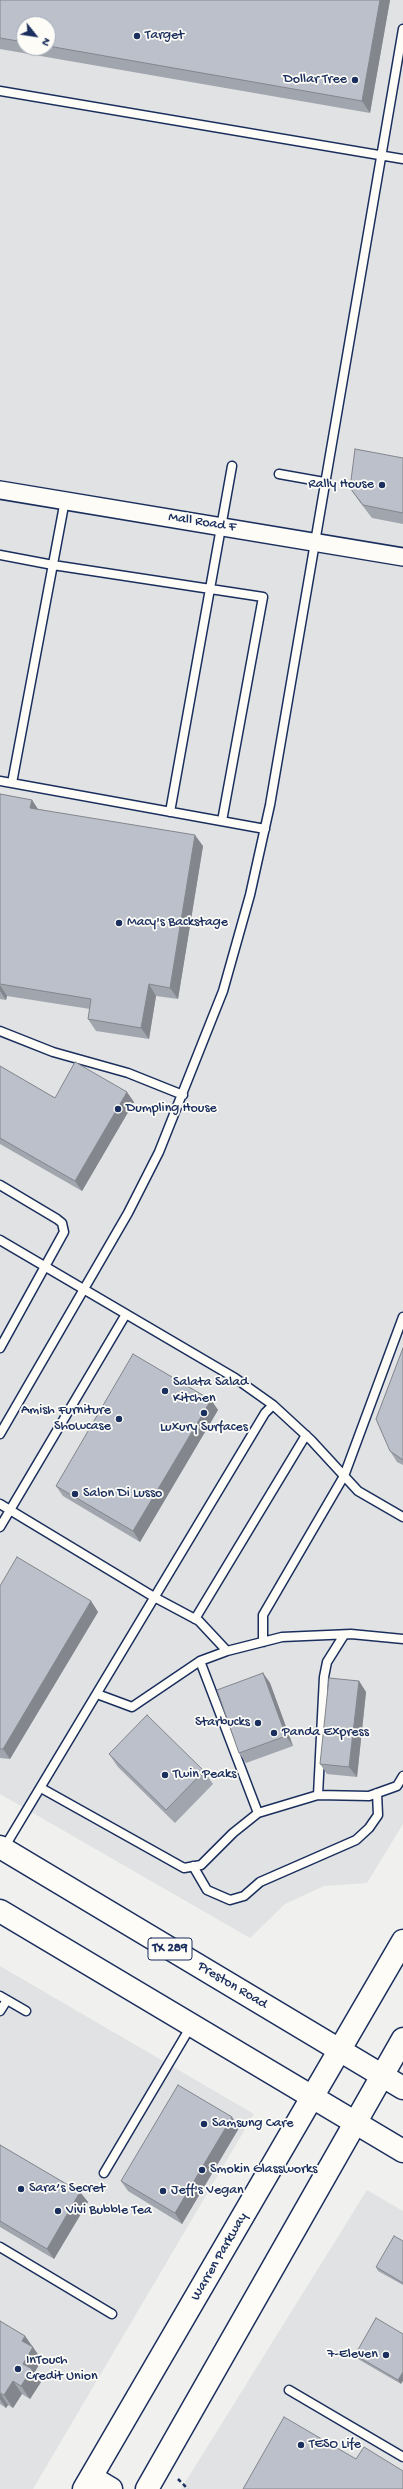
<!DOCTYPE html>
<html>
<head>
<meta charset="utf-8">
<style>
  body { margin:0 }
  #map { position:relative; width:403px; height:2489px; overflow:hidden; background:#f0f0ee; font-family:"Gochi Hand",sans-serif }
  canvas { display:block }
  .north { position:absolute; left:16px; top:16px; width:40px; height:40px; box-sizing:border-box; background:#fdfcf7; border:1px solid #a3aaba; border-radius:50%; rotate:120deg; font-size:11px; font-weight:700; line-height:16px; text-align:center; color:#1b2f5e }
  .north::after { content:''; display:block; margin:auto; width:14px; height:18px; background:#1b2f5e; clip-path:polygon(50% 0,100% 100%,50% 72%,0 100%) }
</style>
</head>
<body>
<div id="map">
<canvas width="403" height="2489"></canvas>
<div class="north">N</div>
</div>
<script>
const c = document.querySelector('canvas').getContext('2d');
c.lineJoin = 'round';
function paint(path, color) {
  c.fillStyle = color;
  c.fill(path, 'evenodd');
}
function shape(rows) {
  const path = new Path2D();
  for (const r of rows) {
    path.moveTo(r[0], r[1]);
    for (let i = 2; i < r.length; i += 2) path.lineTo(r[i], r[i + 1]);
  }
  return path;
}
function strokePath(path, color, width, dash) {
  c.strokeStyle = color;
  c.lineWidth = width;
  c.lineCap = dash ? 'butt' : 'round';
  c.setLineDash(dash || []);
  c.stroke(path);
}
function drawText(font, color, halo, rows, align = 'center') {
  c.font = font + ' "Gochi Hand",sans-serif';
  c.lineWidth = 3.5;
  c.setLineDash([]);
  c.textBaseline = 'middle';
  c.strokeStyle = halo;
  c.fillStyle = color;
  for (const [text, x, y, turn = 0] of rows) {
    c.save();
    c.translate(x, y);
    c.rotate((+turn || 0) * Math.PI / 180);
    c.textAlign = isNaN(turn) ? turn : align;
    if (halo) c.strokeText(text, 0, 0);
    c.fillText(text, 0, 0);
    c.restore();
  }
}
const built = shape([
  [0,0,403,0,403,1824,367,1883,324,1886,285,1904,250,1938,0,1794],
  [24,24,48,24,48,48,24,48],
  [0,1966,254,2114,33,2489,0,2489],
  [367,2190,403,2211,403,2489,181,2489]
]);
const path = shape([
  [178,2479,188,2489]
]);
const service = shape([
  [0,91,403,159],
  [279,474,324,482],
  [0,555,53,565,263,597,222,821],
  [0,781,265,829],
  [12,783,65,500],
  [170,812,232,466],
  [0,1031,53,1052,128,1073,183,1095],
  [0,1185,57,1219,62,1223,64,1232,0,1348],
  [0,1240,235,1378,273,1405,311,1440,358,1491,403,1517],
  [0,1434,128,1213,159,1152,223,991,250,895,270,805,403,29],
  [0,1504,154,1597,199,1621,227,1651,282,1637,351,1634,403,1639],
  [0,1527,126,1314],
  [195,1619,306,1435],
  [263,1642,263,1615,344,1476,403,1317],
  [200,1661,258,1813],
  [97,1694,132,1707,200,1661,227,1651],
  [41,1788,184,1868,201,1865,233,1833,258,1813,318,1795,369,1796,397,1786,403,1776],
  [318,1795,324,1677,327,1662,344,1635],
  [4,1848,265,1413,273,1405],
  [193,1866,207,1890,230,1900,244,1896,260,1882,356,1840,369,1828,378,1815,377,1793],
  [0,1996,26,2011],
  [0,2011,7,2000],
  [104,2173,191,2026],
  [0,2247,112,2314],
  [289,2390,403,2457]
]);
const minor = shape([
  [0,490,403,557]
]);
const secondary = shape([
  [91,2477,111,2489],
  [84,2489,403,1941],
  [147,2489,403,2039]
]);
const primary = shape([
  [0,1847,403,2088],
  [0,1911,403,2151]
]);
const wall = shape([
  [0,0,390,0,370,113,0,49],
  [24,24,48,24,48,48,24,48],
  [403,458,403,524,372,518,359,501,350,488],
  [0,794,32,800,38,809,203,846,178,999,156,996,149,1039,96,1031,88,1019,90,1009,7,996,6,1000,0,999],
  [0,1066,55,1098,134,1102,82,1191,0,1144],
  [403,1348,403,1465,397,1462,390,1451],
  [211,1400,218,1410,140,1542,63,1496,56,1486],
  [0,1586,91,1601,98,1612,10,1759,0,1758],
  [263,1673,270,1683,293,1746,246,1763,239,1753],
  [359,1681,366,1692,357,1777,327,1774,320,1764],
  [109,1754,204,1771,213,1784,175,1823,118,1767],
  [239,2128,182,2224,128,2191,121,2181],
  [0,2145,80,2192,88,2202,54,2259,0,2227],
  [403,2241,403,2285,378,2271,376,2267],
  [376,2318,401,2384,358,2359,355,2355],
  [0,2321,25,2336,42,2360,34,2373,41,2382,30,2399,22,2394,13,2408,8,2405,6,2408,0,2404]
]);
const shadedWall = shape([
  [380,0,390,0,370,113,362,101],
  [32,800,39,811,30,808],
  [195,835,203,846,178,999,170,988],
  [149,984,156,996,149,1039,141,1028],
  [0,985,7,996,6,1000,0,991],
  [127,1092,134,1102,82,1191,75,1181],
  [211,1400,218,1410,140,1542,133,1531],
  [91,1601,98,1612,10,1759,3,1749],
  [263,1673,270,1683,293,1746,286,1736],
  [359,1681,366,1692,357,1777,349,1767],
  [232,2117,239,2128,182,2224,175,2213],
  [80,2192,88,2202,54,2259,47,2249],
  [25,2336,42,2360,34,2373,41,2382,30,2399,21,2386,23,2364,22,2341],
  [403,2372,403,2381,401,2384,398,2380],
  [13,2381,22,2394,13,2408,4,2395],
  [0,2393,8,2405,6,2408,0,2399]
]);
const building = shape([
  [0,0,380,0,362,101,48,46,48,24,24,24,24,42,0,38,0,0],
  [355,449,403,458,403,513,363,505,350,488,355,449],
  [0,794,32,800,30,808,195,835,170,988,149,984,141,1028,88,1019,91,999,0,984,0,794],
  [75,1062,127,1092,75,1181,0,1138,0,1066,55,1098,75,1062],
  [403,1348,403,1460,390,1451,376,1419,403,1348],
  [133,1354,211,1400,133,1531,56,1486,133,1354],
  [17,1557,91,1601,3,1749,0,1749,0,1586,17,1557],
  [263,1673,286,1736,239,1753,217,1690,263,1673],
  [329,1678,359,1681,349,1767,320,1764,329,1678],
  [147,1715,204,1771,166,1810,109,1754,147,1715],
  [178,2085,232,2117,175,2213,121,2181,178,2085],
  [0,2145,80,2192,47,2249,0,2221,0,2145],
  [394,2236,403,2241,403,2283,376,2267,394,2236],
  [376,2318,403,2334,403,2372,398,2380,355,2355,376,2318],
  [0,2321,25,2336,22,2341,33,2347,23,2364,32,2369,21,2386,13,2381,4,2395,0,2393,0,2321],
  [284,2417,356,2459,364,2447,403,2471,403,2489,243,2489,284,2417]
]);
const markers = [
  [137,36,4,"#1b2f5e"],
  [355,80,4,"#1b2f5e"],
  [382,485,4,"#1b2f5e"],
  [119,923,4,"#1b2f5e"],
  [118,1109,4,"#1b2f5e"],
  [165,1391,4,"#1b2f5e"],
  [204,1413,4,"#1b2f5e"],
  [119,1419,4,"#1b2f5e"],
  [75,1494,4,"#1b2f5e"],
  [258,1723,4,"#1b2f5e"],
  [274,1733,4,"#1b2f5e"],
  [165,1775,4,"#1b2f5e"],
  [204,2124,4,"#1b2f5e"],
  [202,2170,4,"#1b2f5e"],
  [21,2189,4,"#1b2f5e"],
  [163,2191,4,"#1b2f5e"],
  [58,2211,4,"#1b2f5e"],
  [386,2355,4,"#1b2f5e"],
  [18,2369,4,"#1b2f5e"],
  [301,2445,4,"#1b2f5e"]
];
const shields = [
  [170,1949,44]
];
const shieldNames = [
  ["TX 289",170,1949]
];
const poiNames = [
  ["Target",145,36],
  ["Dollar Tree",347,80,"right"],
  ["Rally House",374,485,"right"],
  ["Macy's Backstage",127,923],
  ["Dumpling House",126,1109],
  ["Salata Salad",173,1383],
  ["Kitchen",173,1399],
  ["Amish Furniture",111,1411,"right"],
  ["Showcase",111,1427,"right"],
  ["Luxury Surfaces",204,1428,"center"],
  ["Salon Di Lusso",83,1494],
  ["Starbucks",250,1723,"right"],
  ["Panda Express",282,1733],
  ["Twin Peaks",173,1775],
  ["Samsung Care",212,2124],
  ["Smokin Glassworks",210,2170],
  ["Sara’s Secret",29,2189],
  ["Jeff's Vegan",171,2191],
  ["Vivi Bubble Tea",66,2211],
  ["7-Eleven",378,2355,"right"],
  ["InTouch",26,2361],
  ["Credit Union",26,2377],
  ["TESO Life",309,2445]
];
const streetNames = [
  ["Mall Road F",202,523,9],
  ["Preston Road",232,1986,31],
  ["Warren Parkway",220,2257,-60]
];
paint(built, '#e0e2e3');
strokePath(service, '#1b2f5e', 11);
strokePath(minor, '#1b2f5e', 20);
strokePath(secondary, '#1b2f5e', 25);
strokePath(primary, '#1b2f5e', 25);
strokePath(path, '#1b2f5e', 2.5, [4, 3]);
strokePath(service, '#fdfcf7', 8);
strokePath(minor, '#fdfcf7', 17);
strokePath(secondary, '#fdfcf7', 22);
strokePath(primary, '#fdfcf7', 22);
paint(wall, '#a1a5ae');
paint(shadedWall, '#83868d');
paint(building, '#bbc0ca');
strokePath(building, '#83868d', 1);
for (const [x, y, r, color] of markers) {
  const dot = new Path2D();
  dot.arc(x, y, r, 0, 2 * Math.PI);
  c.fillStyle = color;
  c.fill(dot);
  strokePath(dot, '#fdfcf7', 1.5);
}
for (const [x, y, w] of shields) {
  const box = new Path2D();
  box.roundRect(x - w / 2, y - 11, w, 22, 3);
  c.fillStyle = '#fdfcf7';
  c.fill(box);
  strokePath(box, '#1b2f5e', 1);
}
drawText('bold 13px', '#1b2f5e', null, shieldNames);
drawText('14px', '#1b2f5e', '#fdfcf7', poiNames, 'left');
drawText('14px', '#1b2f5e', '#fdfcf7', streetNames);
</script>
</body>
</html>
